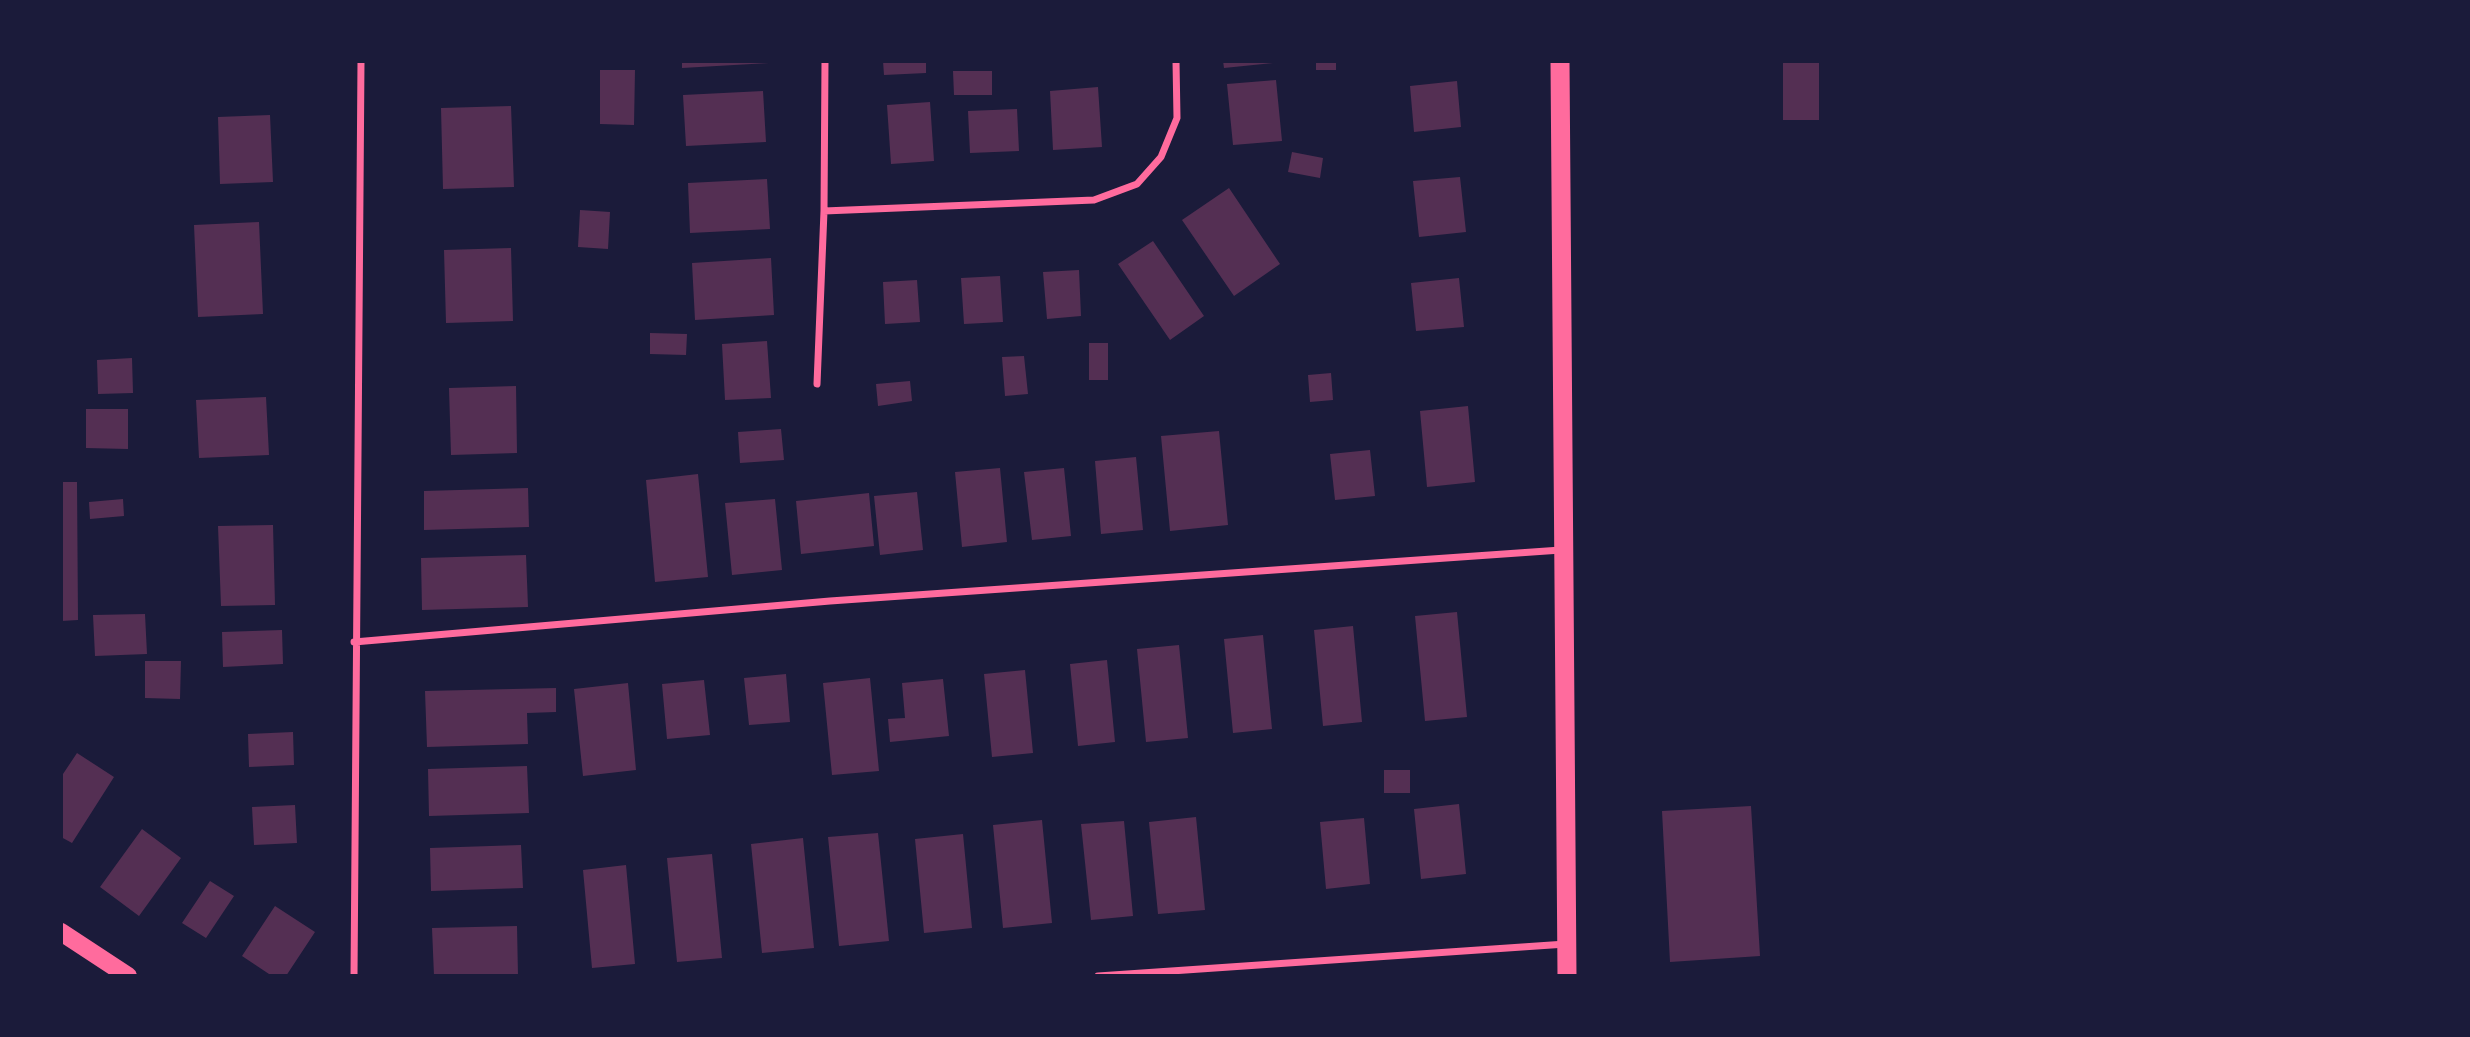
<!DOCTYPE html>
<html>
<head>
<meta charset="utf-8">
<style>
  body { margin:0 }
  #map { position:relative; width:2470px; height:1037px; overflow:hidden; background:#1b1b3a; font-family:Cabin,sans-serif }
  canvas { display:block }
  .frame { position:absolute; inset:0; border:63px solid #1b1b3a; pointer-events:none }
</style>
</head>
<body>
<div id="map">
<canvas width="2470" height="1037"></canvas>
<div class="frame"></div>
</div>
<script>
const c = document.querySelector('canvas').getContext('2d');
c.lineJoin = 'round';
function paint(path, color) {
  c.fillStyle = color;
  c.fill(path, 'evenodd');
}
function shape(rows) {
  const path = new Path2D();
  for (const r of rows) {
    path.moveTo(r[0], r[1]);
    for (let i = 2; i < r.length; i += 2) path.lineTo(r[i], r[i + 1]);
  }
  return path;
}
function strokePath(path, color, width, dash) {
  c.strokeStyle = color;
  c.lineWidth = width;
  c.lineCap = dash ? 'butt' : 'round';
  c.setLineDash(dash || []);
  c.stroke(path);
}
const building = shape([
  [682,61,769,61,769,63,682,68],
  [883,61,926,61,926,73,884,75],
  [1223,61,1273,61,1273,63,1224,68],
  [1316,61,1336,61,1336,70,1316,70],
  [1783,61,1819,61,1819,120,1783,120],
  [600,70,635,70,634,125,600,124],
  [953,71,992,71,992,95,954,95],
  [1276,80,1282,141,1233,145,1227,84],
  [1457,81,1461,127,1414,132,1410,86],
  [1098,87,1102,147,1053,150,1050,91],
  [763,91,766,142,686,146,683,95],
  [930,102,934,161,891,164,887,105],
  [511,106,514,187,443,189,441,108],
  [1017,109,1019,151,970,153,968,111],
  [270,115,273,182,220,184,218,117],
  [1292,152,1323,158,1320,178,1288,172],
  [1460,177,1466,232,1419,237,1413,181],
  [767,179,770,229,690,233,688,183],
  [1229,188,1280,264,1234,296,1182,220],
  [580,210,610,212,608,249,578,247],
  [259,222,263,314,198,317,194,225],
  [1153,241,1204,316,1170,340,1118,264],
  [511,248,513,321,446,323,444,250],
  [771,258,774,315,695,320,692,263],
  [1079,270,1081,316,1047,319,1043,272],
  [1000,276,1003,322,964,324,961,278],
  [1459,278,1464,327,1416,331,1411,283],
  [917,280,920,322,885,324,883,282],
  [650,333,687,334,686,355,650,354],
  [767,341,771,398,725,400,722,344],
  [1089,343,1108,343,1108,380,1089,380],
  [1024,356,1028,394,1005,396,1002,357],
  [132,358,133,393,98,394,97,360],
  [1331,373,1333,400,1310,402,1308,375],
  [910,381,912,401,878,406,876,384],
  [516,386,517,453,451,455,449,388],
  [266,397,269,455,199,458,196,400],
  [1468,406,1475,482,1427,487,1420,411],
  [86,409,128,409,128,449,86,448],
  [781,429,784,460,740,463,738,432],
  [1219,431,1228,525,1170,531,1161,436],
  [1370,450,1375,496,1335,500,1330,454],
  [1136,457,1143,530,1101,534,1095,461],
  [1000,468,1007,542,962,547,955,472],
  [1064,468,1071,536,1032,540,1024,472],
  [698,474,708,577,655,582,646,480],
  [61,482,77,482,78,620,61,621],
  [528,488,529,527,424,530,424,491],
  [917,492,923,550,880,555,874,496],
  [869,493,874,546,801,554,796,501],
  [123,499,124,516,90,519,89,502],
  [775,499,782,570,732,575,725,503],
  [273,525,275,605,221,606,218,526],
  [526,555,528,607,422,610,421,558],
  [1457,612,1467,717,1425,721,1415,616],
  [145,614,147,654,95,656,93,615],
  [1353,626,1362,722,1323,726,1314,630],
  [282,630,283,664,223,667,222,632],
  [1263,635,1272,729,1233,733,1224,639],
  [1179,645,1188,738,1146,742,1137,649],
  [1107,660,1115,742,1078,746,1070,664],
  [145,661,181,661,180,699,145,698],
  [1025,670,1033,753,992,757,984,674],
  [786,674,790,722,749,725,744,678],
  [870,678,879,771,832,775,823,683],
  [943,679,949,736,890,742,888,719,905,718,902,683],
  [704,680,710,735,667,739,662,684],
  [628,683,636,770,583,776,574,689],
  [556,688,556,712,527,713,528,744,427,747,425,691],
  [293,732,294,765,249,767,248,734],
  [77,753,114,777,72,843,61,837,61,777],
  [527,766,529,813,429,816,428,769],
  [1384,770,1410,770,1410,793,1384,793],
  [1459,804,1466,874,1421,879,1414,809],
  [295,805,297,843,254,845,252,807],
  [1751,806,1760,956,1670,962,1662,811],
  [1196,817,1205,910,1158,914,1149,822],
  [1364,818,1370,884,1326,889,1320,822],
  [1042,820,1052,923,1003,928,993,825],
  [1124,821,1133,916,1091,920,1081,824],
  [142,829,181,858,139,916,100,887],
  [878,833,889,941,839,946,828,837],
  [963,834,972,928,924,933,915,839],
  [803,838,814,948,762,953,751,844],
  [521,845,523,888,431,891,430,848],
  [712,854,722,958,677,962,667,858],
  [626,865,635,964,592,968,583,870],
  [210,881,234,896,206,938,182,923],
  [275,906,315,932,286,976,272,976,242,956],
  [517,926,518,976,434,976,432,928]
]);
const minor = shape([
  [825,61,824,211,1094,200,1137,184,1161,157,1177,118,1176,61],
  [817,384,824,211],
  [354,642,830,601,1561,550],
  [354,976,361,61],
  [1098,976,1566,944]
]);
const primary = shape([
  [61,932,128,976]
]);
const trunk = shape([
  [1560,61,1567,976]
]);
paint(building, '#542f53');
strokePath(minor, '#ff6b9d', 7);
strokePath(primary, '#ff6b9d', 18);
strokePath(trunk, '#ff6b9d', 19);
</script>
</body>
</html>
